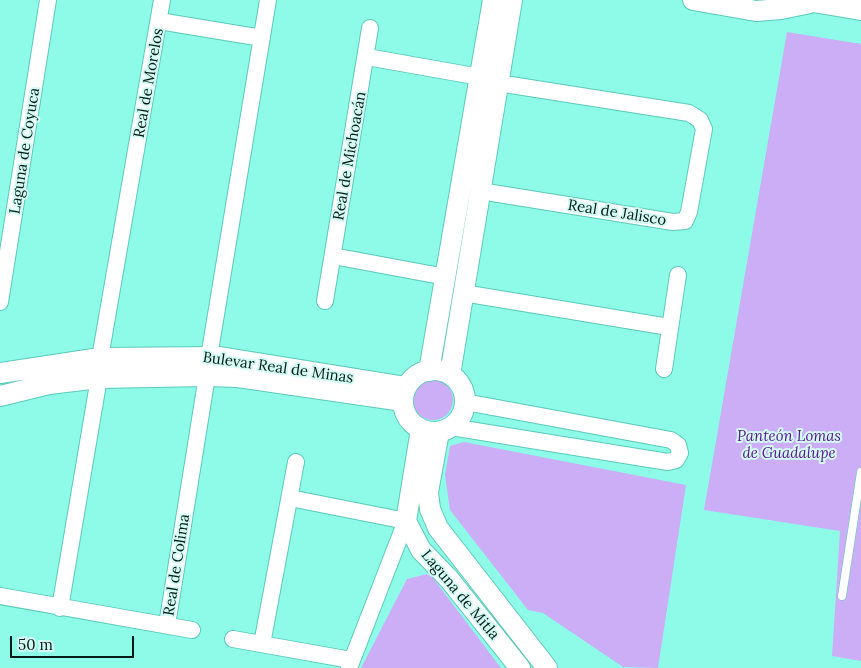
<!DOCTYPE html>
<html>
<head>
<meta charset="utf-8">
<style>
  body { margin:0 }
  #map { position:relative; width:861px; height:668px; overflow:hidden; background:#8efbe9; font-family:Lora,serif }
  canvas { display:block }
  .scale { position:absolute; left:10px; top:636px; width:124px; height:22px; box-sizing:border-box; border:2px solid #031b17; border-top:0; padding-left:6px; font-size:15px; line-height:18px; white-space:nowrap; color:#031b17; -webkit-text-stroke:4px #d3fbf3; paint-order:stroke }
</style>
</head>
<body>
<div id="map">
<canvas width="861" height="668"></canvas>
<div class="scale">50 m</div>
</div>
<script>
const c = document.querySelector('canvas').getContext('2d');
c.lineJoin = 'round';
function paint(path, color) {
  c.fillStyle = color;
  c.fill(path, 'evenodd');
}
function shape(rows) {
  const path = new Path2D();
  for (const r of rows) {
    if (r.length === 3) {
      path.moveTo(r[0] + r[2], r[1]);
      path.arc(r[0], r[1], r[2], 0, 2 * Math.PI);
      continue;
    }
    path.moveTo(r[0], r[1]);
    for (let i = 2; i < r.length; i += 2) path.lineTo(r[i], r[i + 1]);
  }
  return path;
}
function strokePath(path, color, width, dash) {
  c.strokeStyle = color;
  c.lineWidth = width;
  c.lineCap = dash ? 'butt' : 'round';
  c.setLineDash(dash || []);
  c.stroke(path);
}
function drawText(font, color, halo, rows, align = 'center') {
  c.font = font + ' Lora,serif';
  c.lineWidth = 4;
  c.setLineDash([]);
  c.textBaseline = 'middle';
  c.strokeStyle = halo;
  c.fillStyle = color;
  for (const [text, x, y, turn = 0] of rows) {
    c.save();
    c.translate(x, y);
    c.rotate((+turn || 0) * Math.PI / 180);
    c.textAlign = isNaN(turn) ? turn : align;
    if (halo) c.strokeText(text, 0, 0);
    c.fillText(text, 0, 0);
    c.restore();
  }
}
const green = shape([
  [787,32,861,44,861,661,832,656,840,531,704,510],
  [433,400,20],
  [464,442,686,485,658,668,623,667,543,613,528,610,450,510,445,475,450,446],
  [427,574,433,578,501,668,361,668,407,579]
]);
const service = shape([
  [842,596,861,472]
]);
const minor = shape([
  [159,21,262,38],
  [367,57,480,77],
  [480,191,673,222,685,221,689,212,704,129,700,120,689,113,498,83],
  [333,256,446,277],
  [463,293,669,327],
  [325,301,370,28],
  [0,302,48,0],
  [209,357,268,0],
  [100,358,162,0],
  [664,369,678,275],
  [451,427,668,462,676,460,680,453,678,445,671,440,465,402],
  [290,498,406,521,349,668],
  [0,596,192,630],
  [60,608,99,378],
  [167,625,207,376],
  [233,639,351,660],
  [262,644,296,462]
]);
const tertiary = shape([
  [693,0,756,11,781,9,810,3],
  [801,0,861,10],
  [434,401,31],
  [429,371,493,0],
  [0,373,100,358,220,357,406,387],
  [450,375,512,0],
  [0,396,49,384,99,378,207,376,238,377,403,401],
  [421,429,406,521,421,550,449,579,520,668],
  [439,432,428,492,430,509,438,528,547,668]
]);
const streetNames = [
  ["Real de Morelos",149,83,-80],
  ["Laguna de Coyuca",25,151,-81],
  ["Real de Michoacán",350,156,-80],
  ["Real de Jalisco",617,213,9],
  ["Bulevar Real de Minas",278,368,8],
  ["Real de Colima",177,565,-81],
  ["Laguna de Mitla",460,595,50]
];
const parkNames = [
  ["Panteón Lomas",789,437],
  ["de Guadalupe",789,454]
];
paint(green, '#cbaef6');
strokePath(service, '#5ccaba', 9);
strokePath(minor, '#5ccaba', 18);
strokePath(tertiary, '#5ccaba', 22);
strokePath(service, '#fff', 8);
strokePath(minor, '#fff', 16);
strokePath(tertiary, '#fff', 20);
drawText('15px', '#031b17', '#d3fbf3', streetNames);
drawText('italic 15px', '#591293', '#d3fbf3', parkNames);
</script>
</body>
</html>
